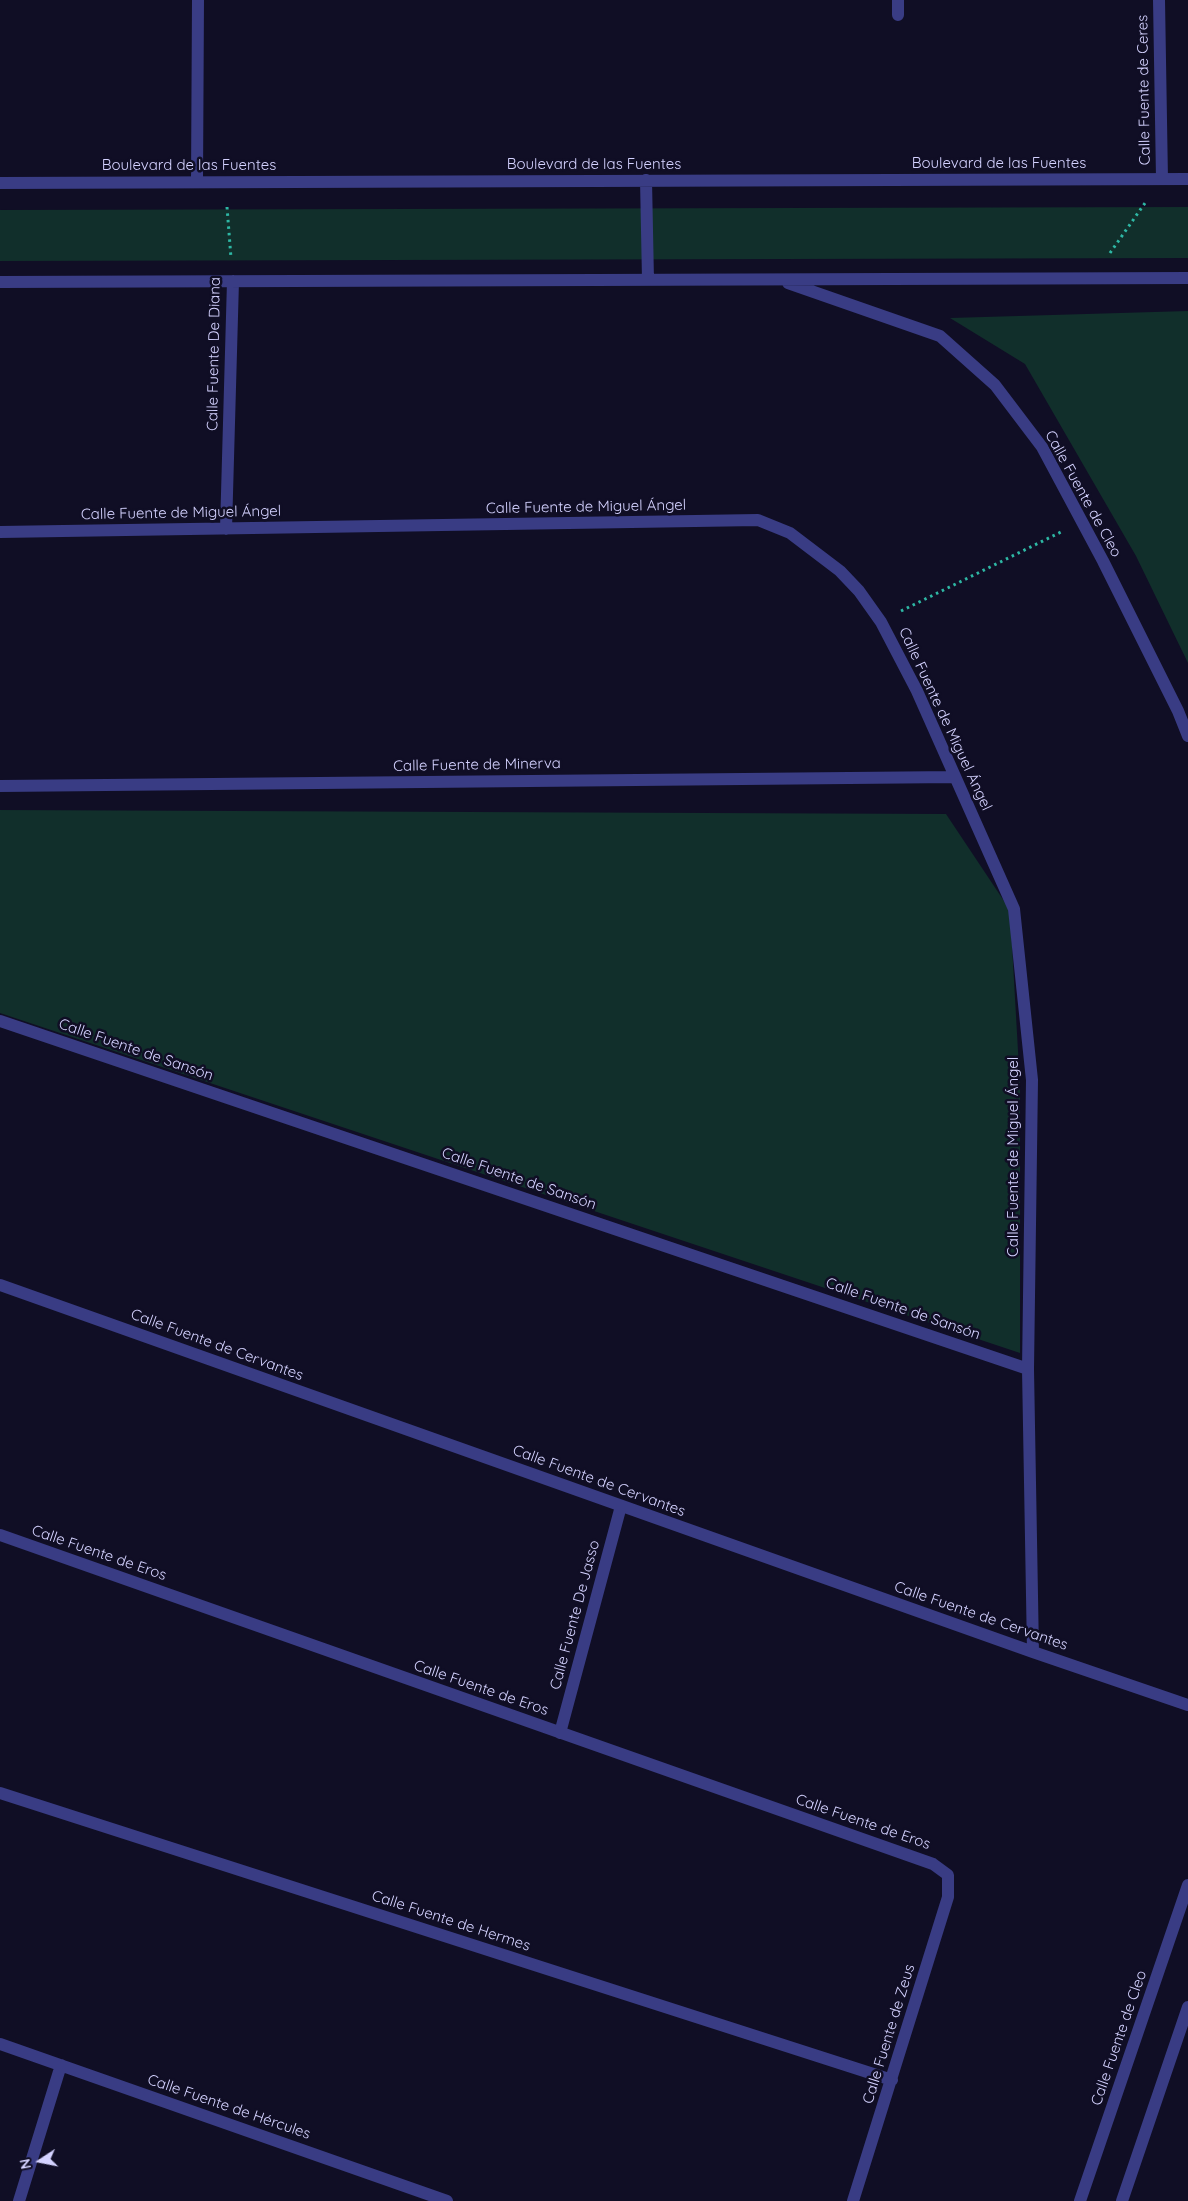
<!DOCTYPE html>
<html>
<head>
<meta charset="utf-8">
<style>
  body { margin:0 }
  #map { position:relative; width:1188px; height:2201px; overflow:hidden; background:#100e25; font-family:Quicksand,sans-serif }
  canvas { display:block }
  .north { position:absolute; left:15px; top:2136px; width:50px; height:50px; -webkit-text-stroke:4px #100e25; paint-order:stroke; rotate:259deg; font-size:14px; font-weight:700; line-height:20px; text-align:center; color:#d4d2ff }
  .north::after { content:''; display:block; margin:auto; width:18px; height:22px; background:#d4d2ff; clip-path:polygon(50% 0,100% 100%,50% 72%,0 100%) }
</style>
</head>
<body>
<div id="map">
<canvas width="1188" height="2201"></canvas>
<div class="north">N</div>
</div>
<script>
const c = document.querySelector('canvas').getContext('2d');
c.lineJoin = 'round';
function paint(path, color) {
  c.fillStyle = color;
  c.fill(path, 'evenodd');
}
function shape(rows) {
  const path = new Path2D();
  for (const r of rows) {
    path.moveTo(r[0], r[1]);
    for (let i = 2; i < r.length; i += 2) path.lineTo(r[i], r[i + 1]);
  }
  return path;
}
function strokePath(path, color, width, dash) {
  c.strokeStyle = color;
  c.lineWidth = width;
  c.lineCap = dash ? 'butt' : 'round';
  c.setLineDash(dash || []);
  c.stroke(path);
}
function drawText(font, color, halo, rows, align = 'center') {
  c.font = font + ' Quicksand,sans-serif';
  c.lineWidth = 5;
  c.setLineDash([]);
  c.textBaseline = 'middle';
  c.strokeStyle = halo;
  c.fillStyle = color;
  for (const [text, x, y, turn = 0] of rows) {
    c.save();
    c.translate(x, y);
    c.rotate((+turn || 0) * Math.PI / 180);
    c.textAlign = isNaN(turn) ? turn : align;
    if (halo) c.strokeText(text, 0, 0);
    c.fillText(text, 0, 0);
    c.restore();
  }
}
const green = shape([
  [1188,207,1188,258,0,261,0,210],
  [1188,311,1188,663,1136,556,1025,364,950,318],
  [0,810,946,814,1010,910,1020,1086,1020,1353,0,1013]
]);
const path = shape([
  [227,207,231,258],
  [1110,253,1145,203],
  [901,611,1061,532]
]);
const minor = shape([
  [898,0,898,15],
  [1159,0,1162,179],
  [646,180,648,280],
  [197,181,198,0],
  [0,183,1188,179],
  [0,282,1188,278],
  [788,283,940,336,995,385,1042,447,1103,561,1178,711,1188,736],
  [226,529,233,281],
  [0,532,758,520,790,533,840,571,859,591,881,622,917,691,1014,909,1032,1080,1028,1369,1033,1652],
  [0,786,955,777],
  [0,1021,1028,1369],
  [0,1285,1033,1652,1188,1705],
  [0,1535,933,1864,948,1875,948,1897,853,2201],
  [560,1733,621,1506],
  [0,1793,892,2080],
  [0,2044,447,2201],
  [19,2201,61,2065],
  [1080,2201,1188,1885],
  [1122,2201,1188,2007]
]);
const streetNames = [
  ["Calle Fuente de Ceres",1144,90,-91],
  ["Boulevard de las Fuentes",999,163],
  ["Boulevard de las Fuentes",594,164],
  ["Boulevard de las Fuentes",189,165],
  ["Calle Fuente De Diana",214,354,-89],
  ["Calle Fuente de Cleo",1083,494,61],
  ["Calle Fuente de Miguel Ángel",586,507,-1],
  ["Calle Fuente de Miguel Ángel",181,513,-1],
  ["Calle Fuente de Miguel Ángel",945,719,65],
  ["Calle Fuente de Minerva",477,765,-1],
  ["Calle Fuente de Sansón",136,1050,19],
  ["Calle Fuente de Miguel Ángel",1013,1157,-90],
  ["Calle Fuente de Sansón",519,1179,19],
  ["Calle Fuente de Sansón",903,1309,19],
  ["Calle Fuente de Cervantes",217,1345,20],
  ["Calle Fuente de Cervantes",599,1481,20],
  ["Calle Fuente de Eros",99,1553,19],
  ["Calle Fuente De Jasso",575,1615,-75],
  ["Calle Fuente de Cervantes",981,1616,19],
  ["Calle Fuente de Eros",481,1688,19],
  ["Calle Fuente de Eros",863,1822,19],
  ["Calle Fuente de Hermes",451,1921,18],
  ["Calle Fuente de Zeus",889,2034,-73],
  ["Calle Fuente de Cleo",1119,2038,-71],
  ["Calle Fuente de Hércules",229,2107,19]
];
paint(green, '#112f2b');
strokePath(path, '#2eb7a4', 3, [2.5, 4]);
strokePath(minor, '#393c84', 12);
drawText('15px', '#d4d2ff', '#100e25', streetNames);
</script>
</body>
</html>
